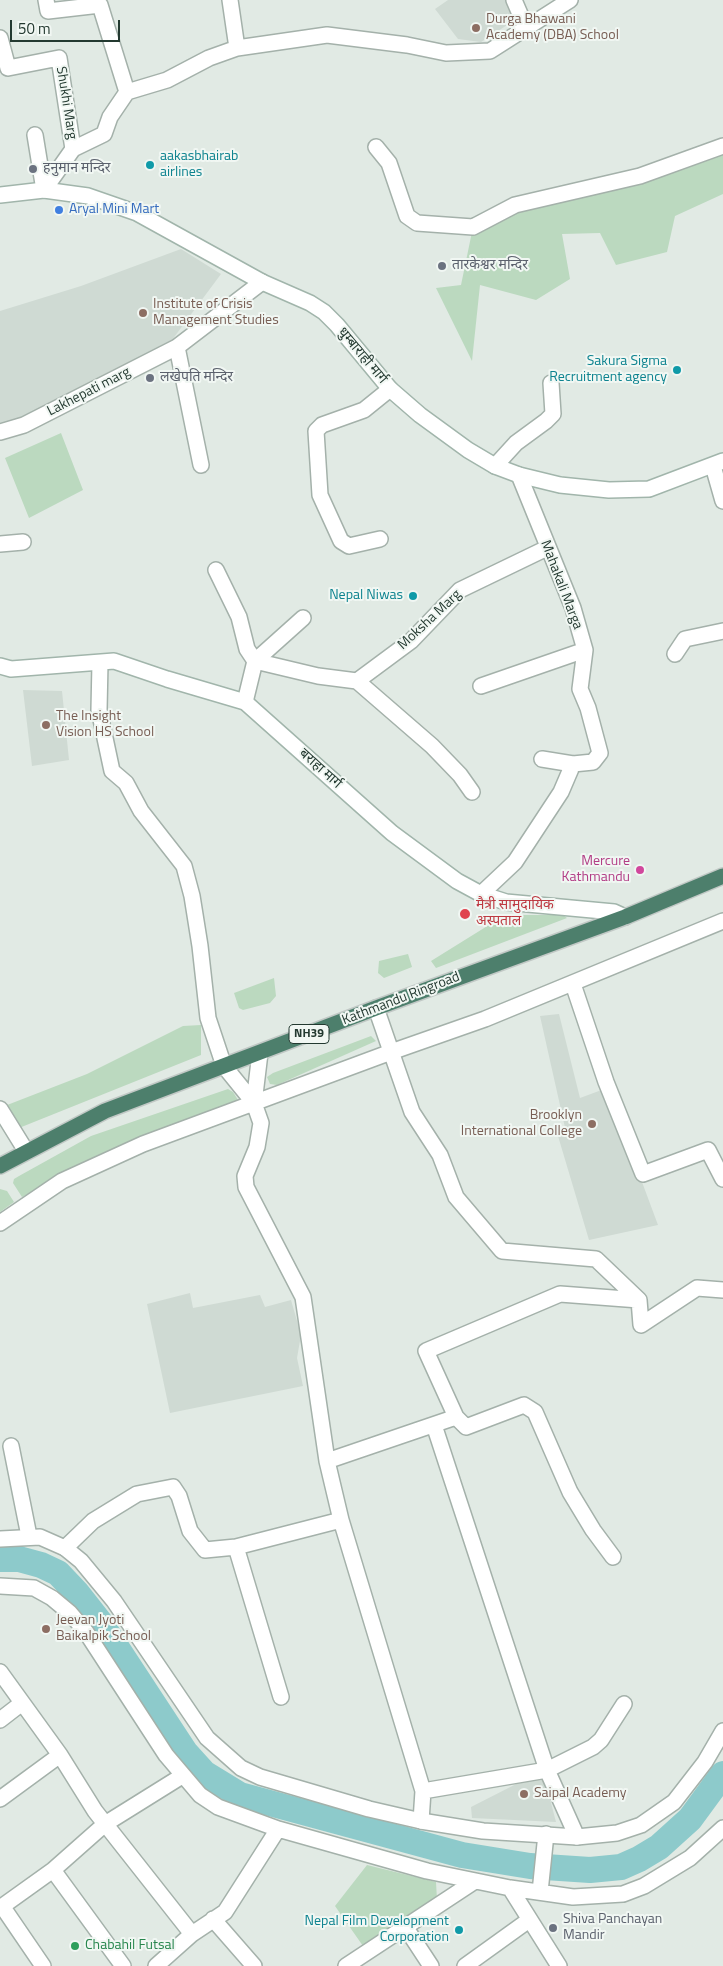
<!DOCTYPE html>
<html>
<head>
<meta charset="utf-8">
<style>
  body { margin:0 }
  #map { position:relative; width:723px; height:1966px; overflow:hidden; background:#e1eae4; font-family:"Titillium Web",sans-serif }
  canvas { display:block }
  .scale { position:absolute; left:10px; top:20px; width:110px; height:22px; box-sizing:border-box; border:2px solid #233930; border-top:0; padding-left:6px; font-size:15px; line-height:18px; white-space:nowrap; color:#233930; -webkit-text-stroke:4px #f1f7f3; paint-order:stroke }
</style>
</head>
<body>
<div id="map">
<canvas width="723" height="1966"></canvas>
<div class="scale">50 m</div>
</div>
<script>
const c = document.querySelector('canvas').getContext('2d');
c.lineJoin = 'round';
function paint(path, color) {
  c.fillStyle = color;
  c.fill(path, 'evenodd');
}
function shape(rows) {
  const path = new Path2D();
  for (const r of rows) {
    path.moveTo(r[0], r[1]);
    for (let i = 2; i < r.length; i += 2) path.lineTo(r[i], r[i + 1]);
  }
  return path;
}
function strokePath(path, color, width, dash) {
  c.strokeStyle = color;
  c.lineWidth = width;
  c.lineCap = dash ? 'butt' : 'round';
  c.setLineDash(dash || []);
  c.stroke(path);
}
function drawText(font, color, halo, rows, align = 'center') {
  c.font = font + ' "Titillium Web","Noto Sans Devanagari",sans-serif';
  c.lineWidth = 4;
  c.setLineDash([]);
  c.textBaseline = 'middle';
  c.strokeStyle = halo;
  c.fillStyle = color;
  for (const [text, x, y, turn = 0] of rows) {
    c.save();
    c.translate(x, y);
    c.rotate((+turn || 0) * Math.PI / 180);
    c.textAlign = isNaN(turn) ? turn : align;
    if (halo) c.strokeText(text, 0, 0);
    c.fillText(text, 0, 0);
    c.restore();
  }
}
const built = shape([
  [448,0,507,0,518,18,481,42,458,39,435,9],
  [181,249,221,274,172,340,3,428,0,424,0,311,81,286],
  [23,690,62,691,69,760,32,766],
  [559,1014,580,1098,607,1088,658,1225,589,1240,558,1136,566,1132,540,1016],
  [190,1293,193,1308,260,1295,265,1307,291,1300,301,1335,297,1358,303,1386,170,1413,147,1304],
  [544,1776,556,1822,472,1818,471,1807,526,1779]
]);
const green = shape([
  [723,149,723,194,675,216,667,252,616,265,600,233,562,234,570,279,536,300,480,285,472,361,436,288,461,285,473,227,509,208],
  [61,433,83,490,29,518,5,458],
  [523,915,563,915,567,918,436,968,431,961,497,920],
  [408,954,412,967,384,978,378,973,379,961],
  [274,978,276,996,270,1003,243,1010,239,1008,234,993],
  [201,1025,201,1055,19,1128,2,1107,87,1074,183,1026],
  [371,1036,376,1041,277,1085,270,1084,267,1077,273,1073],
  [228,1089,233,1092,238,1100,131,1142,62,1173,26,1195,22,1197,13,1183,14,1179,19,1176,91,1136],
  [0,1189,7,1191,14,1202,0,1212],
  [367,1865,436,1882,437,1900,363,1946,335,1906]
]);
const river = shape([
  [0,1559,19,1559,41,1565,58,1573,77,1593,99,1621,185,1752,204,1773,240,1795,462,1855,530,1866,590,1870,621,1867,639,1859,659,1847,690,1819,723,1774]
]);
const minor = shape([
  [46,0,48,11,100,5,127,92],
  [230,0,237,48],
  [514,0,526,28],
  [0,38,8,68,59,58,73,149],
  [35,135,44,190],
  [376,147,389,163,407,216,417,223,473,227,515,205,640,176,723,146],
  [44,190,73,149,104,134,110,117,127,92,167,80,209,58,237,48,327,35,407,45,446,53,490,51,570,0],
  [177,347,201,465],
  [0,432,24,425,177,347,262,282],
  [495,466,516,443,546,421,553,414,551,383],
  [713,466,723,501],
  [380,539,349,546,341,541,320,495,316,431,322,425,364,410,390,389],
  [0,544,23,542],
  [216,570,239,617,247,649,255,661,318,676,357,681,411,641,460,590,547,548],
  [675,654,685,639,723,631],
  [100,663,99,710,112,771,126,783,141,811,184,866,192,896,200,946,208,1018,224,1066,254,1103],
  [357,681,432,746,460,775,472,792],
  [481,686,585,650],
  [245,702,255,661,303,618],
  [542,759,573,764],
  [481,894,515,862,561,792,573,764,593,762,600,753,588,708,580,689,585,650,573,608,519,475],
  [573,984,606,1082,643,1174,708,1150,723,1179],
  [376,1008,412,1112,440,1155,456,1197,502,1251,596,1259,639,1300,641,1325,697,1288,723,1290],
  [260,1053,254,1103,261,1123,257,1147,245,1176,246,1187,303,1297,327,1461,341,1520,423,1791,421,1821],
  [0,1223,62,1181,143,1144,391,1052,485,1019,723,921],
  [456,1417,426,1351,560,1294,639,1300],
  [434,1425,547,1770,577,1837],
  [11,1446,29,1536],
  [327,1461,456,1417,466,1427,524,1405,535,1412,570,1492,593,1530,613,1557],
  [236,1547,281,1697],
  [65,1548,93,1521,137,1494,173,1487,179,1496,190,1531,205,1550,236,1547,341,1520],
  [0,1586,34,1588,52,1598,70,1613,86,1632,166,1755,200,1795,218,1807,278,1829,427,1871,510,1888,573,1897,623,1894,644,1886,690,1858,723,1828],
  [0,1672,60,1755,95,1811,192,1934],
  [0,1720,22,1703],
  [423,1791,547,1770,593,1747,601,1740,624,1704],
  [0,1799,60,1755],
  [53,1870,123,1966],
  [510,1888,559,1966],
  [540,1892,546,1834],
  [2,1906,43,1966],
  [0,1908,53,1870,105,1824,182,1776],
  [213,1919,254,1966],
  [406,1928,431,1966],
  [156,1966,192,1934,225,1912,278,1829],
  [346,1966,475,1881],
  [465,1966,529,1920]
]);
const tertiary = shape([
  [0,1109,26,1151],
  [0,1539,40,1537,65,1548,81,1561,114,1601,207,1738,241,1768,260,1777,369,1809,421,1821,483,1831,577,1837,617,1833,641,1825,674,1802,705,1762,723,1731]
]);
const secondary = shape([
  [0,195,44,190,88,196,137,213,262,282,310,303,324,312,337,325,390,389,420,415,468,450,495,466,519,475,560,485,609,490,649,489,723,461],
  [0,666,11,669,114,661,167,679,245,702,392,833,457,881,481,894,506,902,614,912,625,917]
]);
const trunk = shape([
  [0,1166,105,1111,376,1008,625,917,723,876]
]);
const markers = [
  [476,28,5,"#8d6e63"],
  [150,165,5,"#0f9aa8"],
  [33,169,5,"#6b7280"],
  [59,210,5,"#3f7fe0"],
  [442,266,5,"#6b7280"],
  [143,313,5,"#8d6e63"],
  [677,370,5,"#0f9aa8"],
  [150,378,5,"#6b7280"],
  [413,596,5,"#0f9aa8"],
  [46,725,5,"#8d6e63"],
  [640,870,5,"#d1479c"],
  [465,914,6,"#e0444e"],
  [592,1124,5,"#8d6e63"],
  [46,1629,5,"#8d6e63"],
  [524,1794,5,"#8d6e63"],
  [553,1928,5,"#6b7280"],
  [459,1930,5,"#0f9aa8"],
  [75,1946,5,"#2e9e5b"]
];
const shields = [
  [309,1034,40]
];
const shieldNames = [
  ["NH39",309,1034]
];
const educationNames = [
  ["Durga Bhawani",486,20],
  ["Academy (DBA) School",486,36],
  ["Institute of Crisis",153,305],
  ["Management Studies",153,321],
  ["The Insight",56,717],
  ["Vision HS School",56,733],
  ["Brooklyn",582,1116,"right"],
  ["International College",582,1132,"right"],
  ["Jeevan Jyoti",56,1621],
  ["Baikalpik School",56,1637],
  ["Saipal Academy",534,1794]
];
const streetNames = [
  ["Shukhi Marg",66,103,81],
  ["धुम्बाराही मार्ग",362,356,50],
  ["Lakhepati marg",89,392,-27],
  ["Mahakali Marga",561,585,69],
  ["Moksha Marg",430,620,-43],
  ["बराहा मार्ग",320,769,42],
  ["Kathmandu Ringroad",401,999,-21]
];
const cultureNames = [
  ["aakasbhairab",160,157,"left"],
  ["airlines",160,173,"left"],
  ["Sakura Sigma",667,362],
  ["Recruitment agency",667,378],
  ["Nepal Niwas",403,596],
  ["Nepal Film Development",449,1922],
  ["Corporation",449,1938]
];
const worshipNames = [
  ["हनुमान मन्दिर",43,169],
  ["तारकेश्वर मन्दिर",452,266],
  ["लखेपति मन्दिर",160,378],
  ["Shiva Panchayan",563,1920],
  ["Mandir",563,1936]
];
const shopNames = [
  ["Aryal Mini Mart",69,210]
];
const hotelNames = [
  ["Mercure",630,862],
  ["Kathmandu",630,878]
];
const healthNames = [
  ["मैत्री सामुदायिक",476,906],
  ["अस्पताल",476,922]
];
const leisureNames = [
  ["Chabahil Futsal",85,1946]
];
paint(built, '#cfdad3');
paint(green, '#bbd9bf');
strokePath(river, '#8dcacb', 26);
strokePath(minor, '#a4b1aa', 18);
strokePath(tertiary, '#a4b1aa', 18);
strokePath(secondary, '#a1b5ab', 18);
strokePath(trunk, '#c1c8c5', 18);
strokePath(minor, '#fff', 15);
strokePath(tertiary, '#fff', 15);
strokePath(secondary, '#fff', 15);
strokePath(trunk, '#4d7f6c', 15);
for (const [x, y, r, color] of markers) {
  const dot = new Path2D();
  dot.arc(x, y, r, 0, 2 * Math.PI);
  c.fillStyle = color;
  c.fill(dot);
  strokePath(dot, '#f1f7f3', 2);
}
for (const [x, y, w] of shields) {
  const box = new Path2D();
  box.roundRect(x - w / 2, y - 9.5, w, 19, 4);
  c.fillStyle = '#f1f7f3';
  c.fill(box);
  strokePath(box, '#233930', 1);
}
drawText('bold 12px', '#233930', null, shieldNames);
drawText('14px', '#785e54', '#f1f7f3', educationNames, 'left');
drawText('14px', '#233930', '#f1f7f3', streetNames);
drawText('14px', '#0d838f', '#f1f7f3', cultureNames, 'right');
drawText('14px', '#5b616d', '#f1f7f3', worshipNames, 'left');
drawText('14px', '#366cbe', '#f1f7f3', shopNames, 'left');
drawText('14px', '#b23c85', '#f1f7f3', hotelNames, 'right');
drawText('14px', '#be3a42', '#f1f7f3', healthNames, 'left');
drawText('14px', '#27864d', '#f1f7f3', leisureNames, 'left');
</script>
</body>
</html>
